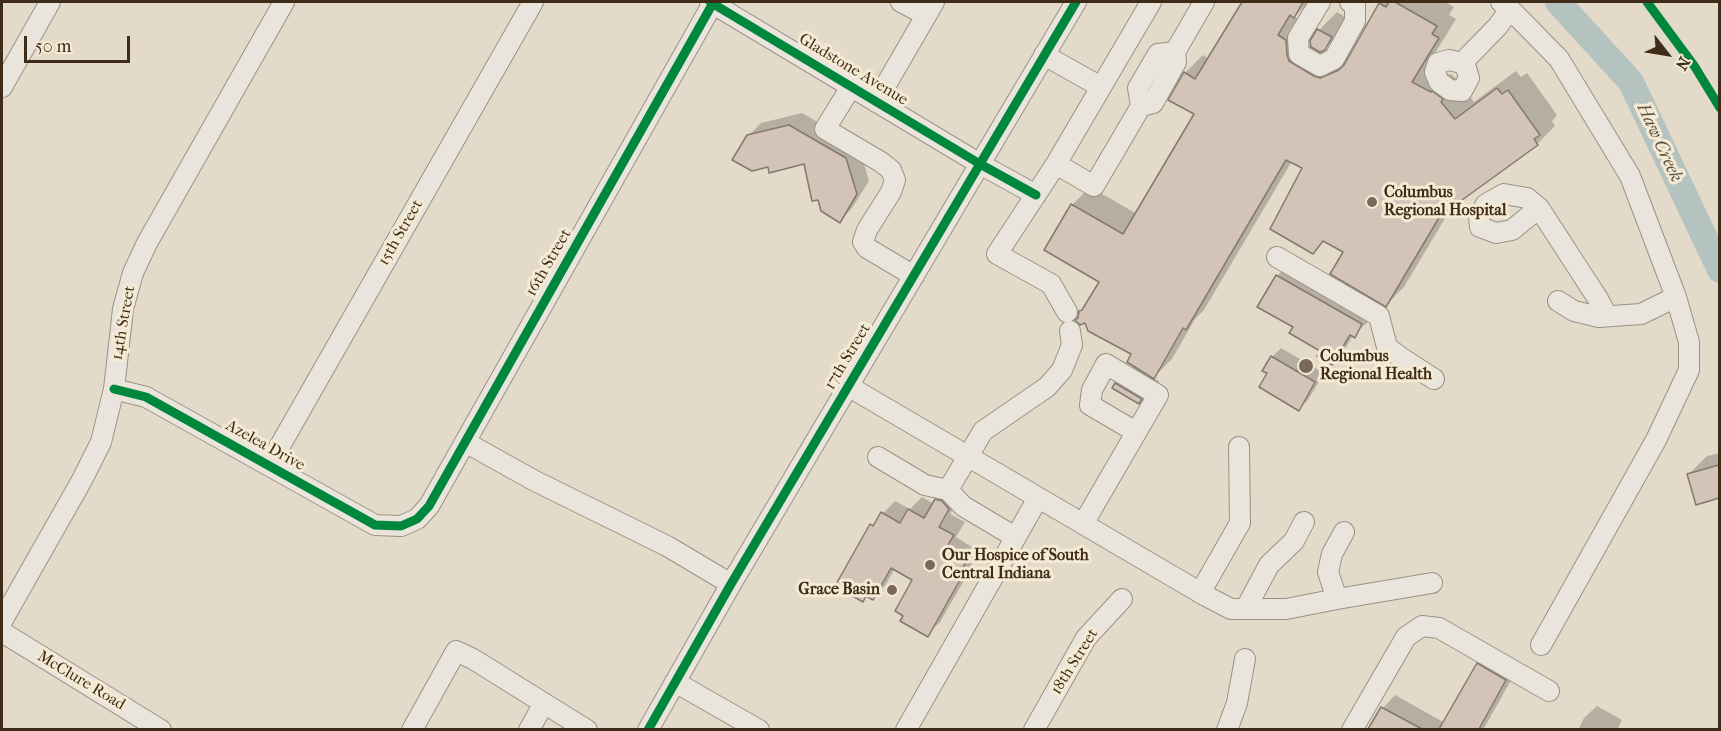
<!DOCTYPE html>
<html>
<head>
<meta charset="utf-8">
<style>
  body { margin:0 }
  #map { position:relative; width:1721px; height:731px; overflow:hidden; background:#e4dac9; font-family:"IM FELL French Canon",serif }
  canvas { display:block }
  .frame { position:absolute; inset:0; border:3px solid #3f2c18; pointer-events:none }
  .north { position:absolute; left:1637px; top:24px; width:60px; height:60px; -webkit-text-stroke:4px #f5ead4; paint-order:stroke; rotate:121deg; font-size:16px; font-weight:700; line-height:24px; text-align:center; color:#3f2c18 }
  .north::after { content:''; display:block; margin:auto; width:21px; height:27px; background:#3f2c18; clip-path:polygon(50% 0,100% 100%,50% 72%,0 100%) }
  .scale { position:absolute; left:24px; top:36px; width:106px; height:27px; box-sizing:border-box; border:3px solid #3f2c18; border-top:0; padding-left:8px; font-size:18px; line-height:21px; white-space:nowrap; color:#3f2c18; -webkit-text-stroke:4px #f5ead4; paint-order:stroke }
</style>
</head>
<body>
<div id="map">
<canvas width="1721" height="731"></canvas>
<div class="frame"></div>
<div class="north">N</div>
<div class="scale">50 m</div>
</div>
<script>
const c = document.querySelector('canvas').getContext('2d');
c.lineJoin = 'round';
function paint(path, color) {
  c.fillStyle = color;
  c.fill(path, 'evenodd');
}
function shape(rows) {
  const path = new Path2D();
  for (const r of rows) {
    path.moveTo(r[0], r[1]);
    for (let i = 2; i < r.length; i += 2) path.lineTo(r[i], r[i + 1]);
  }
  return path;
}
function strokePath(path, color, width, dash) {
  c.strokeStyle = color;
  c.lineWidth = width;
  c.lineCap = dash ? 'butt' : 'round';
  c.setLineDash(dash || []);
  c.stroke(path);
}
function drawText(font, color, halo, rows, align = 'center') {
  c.font = font + ' "IM FELL French Canon",serif';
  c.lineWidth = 6;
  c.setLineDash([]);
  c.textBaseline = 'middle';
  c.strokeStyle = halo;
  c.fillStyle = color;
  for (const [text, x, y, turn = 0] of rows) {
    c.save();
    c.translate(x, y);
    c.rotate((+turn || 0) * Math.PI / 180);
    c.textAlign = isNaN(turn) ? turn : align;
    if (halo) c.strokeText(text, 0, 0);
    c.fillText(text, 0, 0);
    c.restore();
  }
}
const shadow = shape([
  [1243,2,1308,2,1295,17,1304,21,1307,43,1312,47,1319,30,1337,12,1349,19,1343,30,1324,49,1320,51,1338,60,1351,56,1383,2,1445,2,1454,7,1449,15,1456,19,1429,63,1450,75,1451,74,1459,81,1458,82,1474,102,1516,71,1521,77,1527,73,1557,115,1552,121,1555,126,1537,144,1453,205,1404,287,1386,305,1345,251,1324,240,1312,252,1304,168,1292,161,1204,310,1195,319,1172,359,1153,378,1159,381,1157,384,1139,402,1116,384,1135,365,1133,354,1086,321,1079,318,1080,311,1086,305,1101,281,1072,205,1090,187,1137,214,1196,113,1185,73,1203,55,1209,59],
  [802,113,859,146,869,181,852,208,840,221,819,198,805,162,769,165,748,136,761,123],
  [1290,263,1374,312,1367,323,1353,335,1344,351,1332,363,1322,350,1295,327,1259,306,1277,276],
  [1281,348,1324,373,1308,400,1299,409,1269,373,1272,357],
  [1720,453,1720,497,1697,503,1689,474,1707,456],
  [948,488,961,496,950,514,965,522,956,537,977,550,970,563,973,565,940,622,927,635,915,579,895,568,885,586,872,598,867,595,863,600,837,585,872,525,895,501,910,509,922,497,934,504],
  [1490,652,1518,668,1483,730,1370,730,1383,708,1395,695,1445,723,1478,664],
  [1597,706,1622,720,1617,730,1578,730,1584,718]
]);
const river = shape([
  [1558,2,1631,82,1720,270]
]);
const building = shape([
  [1242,2,1303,2,1294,18,1290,15,1278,35,1286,40,1287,55,1289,61,1314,76,1320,78,1339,70,1344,65,1379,3,1386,7,1389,2,1395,2,1437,26,1432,34,1439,38,1412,82,1431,92,1432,91,1443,99,1441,102,1455,119,1497,88,1502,94,1508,90,1540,135,1534,139,1538,145,1440,216,1386,307,1330,274,1343,252,1323,241,1313,254,1270,229,1302,168,1286,160,1186,330,1183,328,1154,379,1127,362,1131,354,1088,331,1085,323,1080,325,1075,320,1078,318,1079,311,1082,310,1099,282,1044,250,1071,204,1123,234,1194,114,1168,100,1184,72,1195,79,1242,2],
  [1317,29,1332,37,1325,50,1320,52,1311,47,1310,41,1317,29],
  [789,125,846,158,857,194,840,223,821,211,818,200,812,201,804,164,769,173,768,167,752,171,732,160,747,135,789,125],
  [1276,275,1362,324,1355,338,1350,335,1332,365,1317,356,1320,351,1289,333,1293,327,1257,307,1276,275],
  [1271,356,1315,382,1299,411,1259,387,1267,373,1262,371,1271,356],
  [1115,383,1142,399,1139,404,1112,388,1115,383],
  [1719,465,1719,498,1696,505,1687,474,1719,465],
  [935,499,942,501,949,509,939,527,954,535,945,550,966,562,958,576,961,578,928,637,900,621,903,616,895,611,912,580,891,568,873,600,866,596,863,602,835,586,870,524,873,526,881,512,900,523,908,509,924,518,935,499],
  [1477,663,1506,680,1479,729,1439,729,1477,663],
  [1381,707,1422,729,1368,729,1381,707]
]);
const minor = shape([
  [710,2,980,164,1036,195],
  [901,2,926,15],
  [1320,2,1298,38,1299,54,1320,66,1334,59,1355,21,1355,5,1350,2],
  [1501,2,1510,9,1559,59,1630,176,1676,297,1689,342,1689,370,1656,440,1541,645],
  [1044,55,1101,87],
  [1462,63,1466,68,1469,78,1462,91,1450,90,1439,82,1435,72,1438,63,1449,60,1462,63,1498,26,1510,9],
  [2,87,50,2],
  [851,87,825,129,881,162,891,170,895,180,891,192,867,230,863,242,867,248,914,276],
  [876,102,934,2],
  [1141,106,1153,103,1176,62,1175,52],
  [1056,164,1094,186,1141,106,1138,88,1158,54,1175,52,1204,2],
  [1539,208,1527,198,1504,194,1486,204,1479,217,1480,227,1496,233,1512,230,1539,208,1598,299,1607,316],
  [1277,257,1379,316,1387,347,1400,357,1434,379],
  [1558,301,1574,311,1599,317,1641,314,1676,297],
  [1067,312,1051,284,997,254,1056,164,1151,2],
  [848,386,1206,596,1231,609,1286,609,1337,599],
  [114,389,146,397,375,525,401,526,417,519,429,506,713,3],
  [465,442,535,481,667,546,731,584],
  [878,457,925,485,948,490,963,506,1015,537],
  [269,465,533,2],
  [948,490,983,431,1047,387,1062,370,1072,345,1070,331],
  [1083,524,1158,395,1106,364,1092,390,1090,405,1136,432],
  [1344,532,1332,554,1328,572,1337,599,1432,583],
  [1200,593,1240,523,1239,447],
  [1246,608,1269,565,1294,541,1304,522],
  [2,621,82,480,101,442,114,389,123,309,133,273,147,243,284,2],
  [2,632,161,730],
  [675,682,759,730],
  [412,730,456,651,473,659,587,730],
  [529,730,544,703],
  [648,730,731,584,1076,2],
  [906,730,1038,498],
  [1034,730,1086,638,1122,599],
  [1227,730,1237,703,1245,659],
  [1352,730,1406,637,1422,626,1439,628,1549,691]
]);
const cycleway = shape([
  [710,2,980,164,1036,195],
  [1647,2,1695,67,1720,108],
  [114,389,146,397,375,525,401,526,417,519,429,506,713,3],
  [648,730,731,584,1076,2]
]);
const markers = [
  [1372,202,6,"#796956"],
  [1306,366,8,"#796956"],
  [930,565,6,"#796956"],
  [892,590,6,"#796956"]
];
const streetNames = [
  ["Gladstone Avenue",853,70,31],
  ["15th Street",401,233,-60],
  ["16th Street",549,263,-60],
  ["14th Street",124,323,-80],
  ["17th Street",848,357,-59],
  ["Azelea Drive",265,446,29],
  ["18th Street",1075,662,-58],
  ["McClure Road",81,681,31]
];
const poiNames = [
  ["Columbus",1384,193],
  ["Regional Hospital",1384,211],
  ["Columbus",1320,357],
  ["Regional Health",1320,375],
  ["Our Hospice of South",942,556],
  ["Central Indiana",942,574],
  ["Grace Basin",880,590,"right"]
];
const waterNames = [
  ["Haw Creek",1659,143,65]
];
paint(shadow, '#0003');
strokePath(river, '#b4c3c0', 26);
paint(building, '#d4c3b7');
strokePath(building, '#827a6f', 1.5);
strokePath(minor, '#9a9286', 22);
strokePath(minor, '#e9e4dc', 20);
strokePath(cycleway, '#00873e', 9);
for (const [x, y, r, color] of markers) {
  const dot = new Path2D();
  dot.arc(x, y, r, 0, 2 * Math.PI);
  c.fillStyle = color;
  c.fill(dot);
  strokePath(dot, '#f5ead4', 2);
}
drawText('16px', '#3f2c18', '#f5ead4', streetNames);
drawText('bold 16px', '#3f2c18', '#f5ead4', poiNames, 'left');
drawText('italic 18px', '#574f41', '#f5ead4', waterNames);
</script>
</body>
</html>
